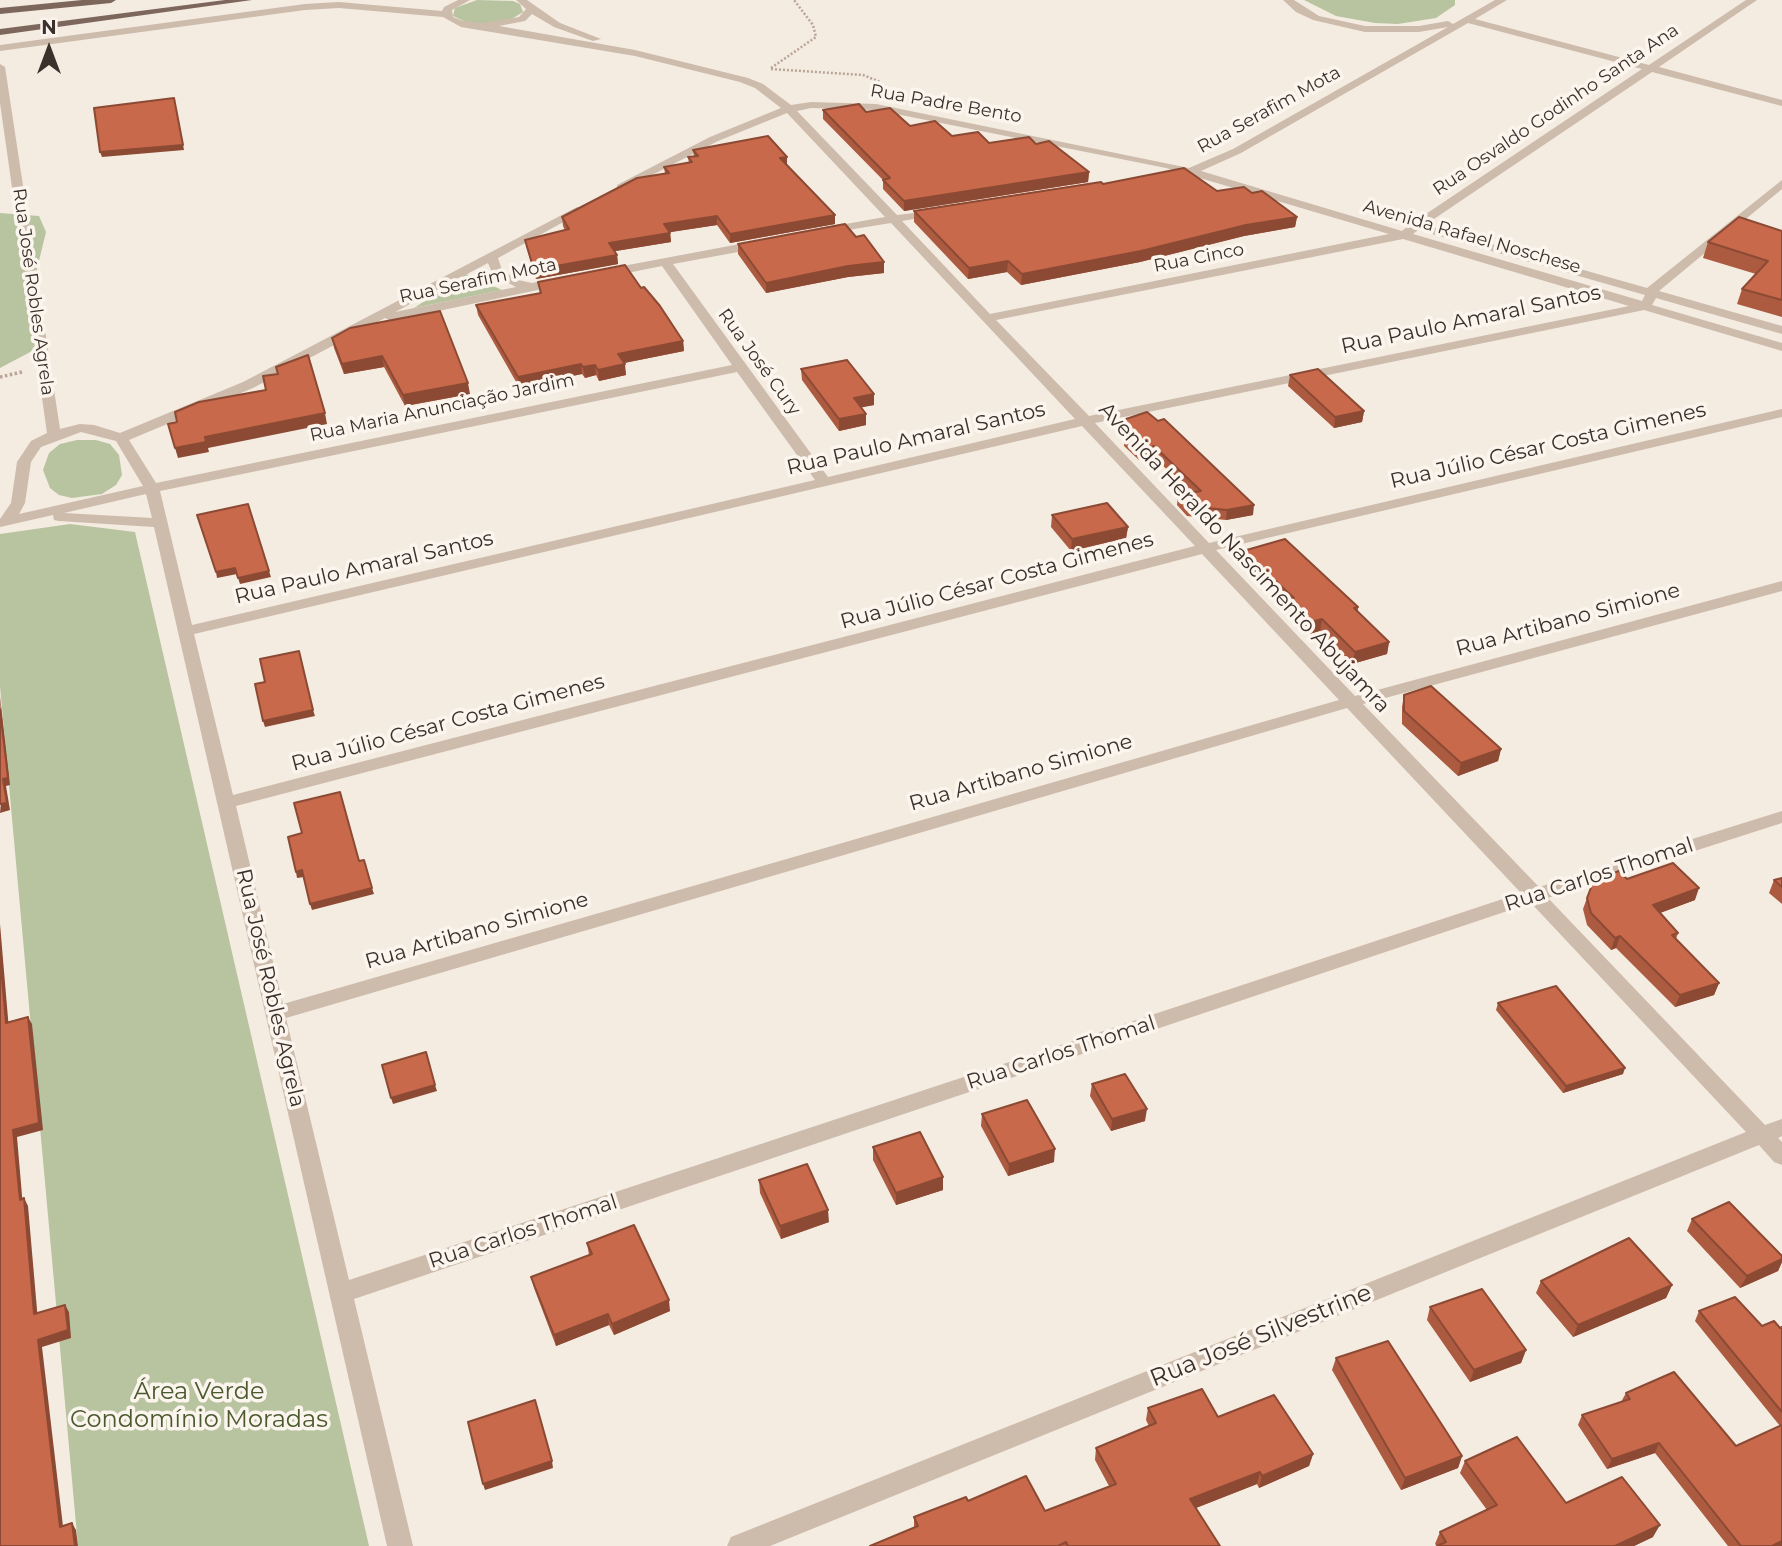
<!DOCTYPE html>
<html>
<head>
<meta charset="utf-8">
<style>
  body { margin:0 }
  #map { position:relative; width:1782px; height:1546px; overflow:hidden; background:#f4ebe1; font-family:Montserrat,sans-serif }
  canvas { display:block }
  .north { position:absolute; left:14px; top:14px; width:70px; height:70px; -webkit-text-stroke:5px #fbf5ee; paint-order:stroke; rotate:0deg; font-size:19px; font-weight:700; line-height:28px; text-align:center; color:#3b302b }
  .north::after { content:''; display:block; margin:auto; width:24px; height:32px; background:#3b302b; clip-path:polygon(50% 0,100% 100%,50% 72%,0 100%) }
</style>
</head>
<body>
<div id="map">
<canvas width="1782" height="1546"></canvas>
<div class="north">N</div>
</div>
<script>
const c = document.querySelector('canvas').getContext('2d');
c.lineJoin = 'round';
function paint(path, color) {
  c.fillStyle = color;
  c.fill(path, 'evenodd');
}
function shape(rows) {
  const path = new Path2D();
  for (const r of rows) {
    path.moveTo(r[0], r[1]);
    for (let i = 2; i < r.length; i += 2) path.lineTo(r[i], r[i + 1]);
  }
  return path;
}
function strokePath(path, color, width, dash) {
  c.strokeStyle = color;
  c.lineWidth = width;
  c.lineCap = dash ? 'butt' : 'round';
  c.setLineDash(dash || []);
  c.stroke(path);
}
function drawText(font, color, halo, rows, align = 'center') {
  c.font = font + ' Montserrat,sans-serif';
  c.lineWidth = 7;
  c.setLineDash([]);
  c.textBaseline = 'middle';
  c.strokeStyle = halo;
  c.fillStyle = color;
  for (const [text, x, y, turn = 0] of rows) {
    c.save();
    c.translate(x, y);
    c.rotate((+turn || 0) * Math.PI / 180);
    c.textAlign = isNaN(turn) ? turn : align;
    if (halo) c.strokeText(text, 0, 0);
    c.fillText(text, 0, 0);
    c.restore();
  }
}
const green = shape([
  [477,0,513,1,520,4,523,12,510,20,487,24,466,22,453,16,455,8],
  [1304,0,1455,0,1455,5,1436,18,1398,24,1375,23,1336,16],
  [0,213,39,216,46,232,37,269,34,350,0,368],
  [466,274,502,290,414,308],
  [77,440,96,440,110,444,119,455,122,475,116,485,102,494,72,498,59,495,50,488,43,470,49,453,60,444],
  [70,524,135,532,369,1546,78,1546,0,686,0,534]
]);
const pathFar1 = shape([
  [771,68,816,37,813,25,794,0],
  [771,69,863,75,880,82,887,89]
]);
const path = shape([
  [0,377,22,372]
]);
const minor = shape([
  [458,0,470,0,452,10,453,17,463,21,483,23,519,17,526,9,516,0,527,0,560,23,601,39,593,41,554,27,532,14,525,21,499,26,635,50,748,78,763,84,791,105,811,102,876,104,1189,168,1233,149,1448,27,1419,32,1365,32,1313,20,1296,12,1283,0,1294,0,1319,16,1365,26,1419,26,1448,21,1453,24,1495,0,1507,0,1475,19,1649,65,1746,0,1757,0,1659,67,1782,100,1782,106,1652,72,1425,225,1647,288,1782,180,1782,189,1659,291,1782,326,1782,334,1656,298,1652,305,1782,343,1782,351,1644,310,1095,423,1209,543,1782,409,1782,417,1216,550,1355,696,1782,581,1782,591,1363,704,1539,887,1782,811,1782,823,1548,898,1765,1125,1782,1119,1782,1136,1778,1138,1782,1142,1782,1165,1774,1162,1759,1145,770,1546,727,1546,731,1537,1746,1132,1531,903,354,1299,413,1546,387,1546,154,527,59,521,54,520,53,515,0,527,0,519,11,503,17,462,31,441,47,433,0,103,0,64,5,67,60,429,80,424,94,425,120,433,243,382,577,207,587,209,498,258,502,270,518,280,532,283,562,277,566,278,566,284,391,321,385,318,253,388,129,440,156,483,732,365,662,266,607,277,601,273,607,269,761,240,767,244,765,247,673,264,828,477,1075,419,891,223,823,234,823,228,885,217,787,113,718,141,625,189,617,189,617,185,710,137,781,108,755,88,740,82,635,56,461,27,443,17,339,8,305,10,0,51,0,45,305,4,339,2,442,11,444,7,458,0],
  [1468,23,1642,69,1414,222,1404,222,1402,224,1407,227,1402,231,1201,171,1241,153,1468,23],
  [811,108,876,110,1166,168,1389,234,990,314,902,221,941,214,941,210,897,215,797,111,811,108],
  [1418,230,1645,295,1642,301,1413,234,1418,230],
  [1403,239,1629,306,1089,416,996,320,1403,239],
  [488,263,493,275,516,287,395,312,488,263],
  [737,372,815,480,192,625,160,491,737,372],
  [1082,426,1195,546,233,795,194,634,1082,426],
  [81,432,116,441,143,486,19,514,25,503,31,462,41,447,81,432],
  [146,494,152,518,64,513,146,494],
  [1202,554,1339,700,283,1004,236,806,1202,554],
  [1347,708,1521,893,349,1280,286,1018,1347,708]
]);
const primary = shape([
  [82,0,116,0,111,3,0,14,0,8,82,0],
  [225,0,252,0,0,35,0,29,225,0]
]);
const wall = shape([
  [823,110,866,112,910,126,952,136,989,143,1036,144,1089,172,1088,182,904,211,883,189,883,180,823,119],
  [693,150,787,157,787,166,835,224,730,243,717,225,670,232,671,242,615,251,617,255,618,264,536,279,527,249,525,240,565,230,563,226,562,217,665,174,664,167,689,163,688,157,694,156],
  [1103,184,1252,193,1297,217,1295,227,1244,236,1140,262,1021,285,1007,272,968,279,914,222,914,211],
  [1782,231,1782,317,1737,304,1742,289,1756,274,1703,258,1708,242],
  [738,244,884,273,848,277,766,293,738,254],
  [538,282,641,288,683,341,684,351,624,363,626,375,599,381,596,375,585,378,582,374,519,387,478,315,476,305,540,293],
  [350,328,470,394,405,406,384,367,344,374,334,348,332,338],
  [801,369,874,394,874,405,861,407,866,425,839,431,802,380],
  [1290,375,1364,411,1362,422,1334,428,1288,386],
  [1126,419,1253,515,1226,520,1187,516,1177,505,1178,495,1191,493,1153,456,1139,460,1124,446],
  [1052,515,1128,527,1126,538,1071,551,1051,527],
  [1243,551,1358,607,1358,612,1389,642,1387,654,1352,664,1320,631,1309,634,1285,612,1287,605,1241,563],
  [1404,695,1501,749,1498,761,1458,776,1402,724,1402,707],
  [1782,878,1782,904,1769,893,1774,880],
  [1627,879,1695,900,1660,913,1678,933,1676,939,1719,983,1714,995,1675,1007,1616,948,1611,950,1587,925,1583,909,1587,898],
  [1498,1003,1623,1074,1563,1093,1496,1010],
  [1092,1084,1145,1121,1111,1131,1090,1096],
  [982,1114,1054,1162,1008,1176,981,1126],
  [873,1147,943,1177,943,1190,896,1205,873,1160],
  [759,1180,829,1222,781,1239,760,1193],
  [1692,1219,1782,1256,1782,1262,1778,1271,1740,1288,1687,1231],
  [587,1243,670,1311,614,1335,609,1325,556,1346,534,1288,531,1277,589,1255],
  [1541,1281,1672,1285,1666,1298,1573,1337,1536,1293],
  [1430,1307,1526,1350,1521,1363,1470,1382,1427,1320],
  [1699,1311,1762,1326,1780,1328,1782,1327,1782,1546,1728,1546,1655,1453,1607,1469,1578,1425,1582,1415,1621,1402,1626,1393,1736,1446,1780,1426,1695,1321],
  [1336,1358,1462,1456,1458,1468,1401,1490,1332,1370],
  [1148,1408,1218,1417,1313,1454,1309,1466,1259,1488,1257,1484,1196,1508,1220,1546,870,1546,914,1528,914,1517,968,1501,1045,1511,1109,1486,1095,1460,1096,1448,1149,1426,1146,1420],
  [1465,1461,1566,1503,1653,1537,1634,1546,1437,1546,1435,1544,1440,1532,1487,1510,1460,1473]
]);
const shadedWall = shape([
  [174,98,184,150,102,157,100,152],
  [787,157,787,166,780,158],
  [1089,172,1088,182,904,211,904,201],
  [835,215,835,224,730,243,730,234],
  [717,216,717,225,665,233,664,224],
  [1297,217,1295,227,1244,236,1140,262,1021,285,1022,274,1246,225],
  [670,233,671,242,610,252,609,243],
  [617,255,618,264,536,279,534,270],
  [1008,261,1007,272,968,279,969,268],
  [884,262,884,273,848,277,766,293,766,283,848,266],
  [683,341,684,351,619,364,618,354],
  [382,356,384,367,344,374,342,364],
  [581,364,582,374,519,387,518,377],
  [625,364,626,375,599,381,598,370],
  [595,365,596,375,585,378,583,367],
  [468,383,470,394,405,406,403,395],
  [874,394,874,405,854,409,854,398],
  [1364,411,1362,422,1334,428,1335,417],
  [325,413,327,424,208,448,209,452,178,458,175,448,205,437],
  [866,414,866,425,839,431,839,419],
  [1154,446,1153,456,1139,460,1140,450],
  [1254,505,1253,515,1226,520,1227,510],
  [1128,527,1126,538,1071,551,1072,539],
  [235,568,237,574,217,578,216,572],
  [269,571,271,577,240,584,238,578],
  [1322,619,1320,631,1309,634,1311,622],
  [1389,642,1387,654,1352,664,1355,652],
  [0,696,10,785,6,786,10,810,0,813,3,779],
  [313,710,315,716,265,727,263,721],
  [1501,749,1498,761,1458,776,1461,763],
  [302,870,304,877,297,878,296,872],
  [372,888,374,894,312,910,310,904],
  [1699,888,1695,900,1649,917,1653,905],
  [0,924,9,1030,6,1023,0,955],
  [1620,936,1616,948,1611,950,1615,938],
  [1719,983,1714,995,1675,1007,1680,995],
  [28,1017,32,1024,43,1130,17,1137,23,1207,20,1200,13,1130],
  [1625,1068,1623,1074,1563,1093,1566,1086],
  [435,1085,437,1091,393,1104,391,1098],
  [1147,1109,1145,1121,1111,1131,1112,1119],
  [1055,1149,1054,1162,1008,1176,1009,1164],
  [943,1177,943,1190,896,1205,896,1193],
  [24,1198,28,1206,38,1321,34,1314],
  [828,1210,829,1222,781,1239,780,1226],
  [1782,1259,1782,1262,1778,1271,1740,1288,1747,1276],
  [1672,1285,1666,1298,1573,1337,1578,1325],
  [669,1300,670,1311,614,1335,612,1324],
  [65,1305,69,1312,71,1338,42,1347,64,1535,60,1527,38,1340],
  [608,1314,609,1325,556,1346,554,1335],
  [1526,1350,1521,1363,1470,1382,1474,1370],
  [1659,1443,1655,1453,1607,1469,1612,1459],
  [1313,1454,1309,1466,1259,1488,1262,1476],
  [1462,1456,1458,1468,1401,1490,1405,1478],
  [552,1461,553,1468,485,1490,483,1484],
  [1260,1472,1257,1484,1188,1511,1190,1499],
  [72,1523,76,1530,78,1546,75,1546],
  [1660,1525,1653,1537,1634,1546,1615,1546],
  [1782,1541,1782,1546,1772,1546]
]);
const building = shape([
  [174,98,183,145,100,152,94,108,174,98],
  [859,104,866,112,890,108,910,126,935,121,952,136,978,132,989,143,1029,137,1036,144,1049,141,1089,172,904,201,883,180,890,178,823,110,859,104],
  [768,136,787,157,780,158,835,215,730,234,717,216,664,224,670,233,609,243,617,255,534,270,525,240,569,229,562,217,637,178,669,173,664,167,692,162,688,157,698,156,693,150,768,136],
  [1184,168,1217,191,1244,187,1252,193,1262,191,1297,217,1246,225,1141,251,1022,274,1008,261,969,268,914,211,1101,182,1103,184,1184,168],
  [1739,217,1782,231,1782,300,1742,289,1768,261,1708,242,1739,217],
  [845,224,856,237,864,235,884,262,848,266,766,283,738,244,845,224],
  [625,265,641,288,644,287,660,306,683,341,618,354,625,364,598,370,595,365,583,367,581,364,518,377,476,305,541,293,538,282,625,265],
  [440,311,468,383,403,395,382,356,342,364,332,338,350,328,440,311],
  [308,355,325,413,205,437,206,442,175,448,168,424,177,422,175,412,199,402,266,390,263,376,278,374,276,367,308,355],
  [847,360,874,394,854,398,866,414,839,419,801,369,847,360],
  [1318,369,1364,411,1335,417,1290,375,1318,369],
  [1147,412,1158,421,1164,419,1254,505,1227,510,1188,506,1178,495,1201,491,1154,446,1140,450,1125,436,1126,419,1147,412],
  [1107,503,1128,527,1072,539,1052,515,1107,503],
  [248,504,269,571,238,578,235,568,216,572,197,515,248,504],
  [1285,539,1358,607,1354,608,1389,642,1355,652,1322,619,1311,622,1287,601,1294,598,1243,551,1285,539],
  [299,651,313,710,263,721,255,684,265,682,260,659,299,651],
  [1431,686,1501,749,1461,763,1404,711,1404,695,1431,686],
  [0,709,8,778,3,779,7,803,0,804,0,709],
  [340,792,359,861,364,860,372,888,310,904,302,870,296,872,288,837,302,833,294,803,340,792],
  [1673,863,1699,888,1653,905,1678,933,1672,935,1719,983,1680,995,1620,936,1615,938,1591,913,1587,898,1592,885,1602,877,1619,871,1627,879,1673,863],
  [1782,878,1782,887,1774,880,1782,878],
  [0,955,6,1023,28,1017,39,1123,13,1130,20,1200,24,1198,34,1314,65,1305,68,1330,38,1340,60,1527,72,1523,75,1546,0,1546,0,955],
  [1556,986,1625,1068,1566,1086,1498,1003,1556,986],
  [426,1052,435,1085,391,1098,382,1065,426,1052],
  [1125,1074,1147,1109,1112,1119,1092,1084,1125,1074],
  [1027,1100,1055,1149,1009,1164,982,1114,1027,1100],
  [920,1132,943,1177,896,1193,873,1147,920,1132],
  [807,1164,828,1210,780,1226,759,1180,807,1164],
  [1729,1202,1782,1256,1782,1259,1747,1276,1692,1219,1729,1202],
  [634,1225,669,1300,612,1324,608,1314,554,1335,531,1277,592,1254,587,1243,634,1225],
  [1629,1238,1672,1285,1578,1325,1541,1281,1629,1238],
  [1482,1289,1526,1350,1474,1370,1430,1307,1482,1289],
  [1735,1297,1762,1326,1774,1321,1780,1328,1782,1327,1782,1412,1699,1311,1735,1297],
  [1388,1341,1462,1456,1405,1478,1336,1358,1388,1341],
  [1674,1372,1736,1446,1782,1425,1782,1541,1772,1546,1741,1546,1659,1443,1612,1459,1582,1415,1630,1399,1626,1393,1674,1372],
  [1202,1389,1218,1417,1274,1395,1313,1454,1262,1476,1260,1472,1190,1499,1220,1546,1068,1546,1066,1542,1058,1546,870,1546,918,1526,914,1517,966,1497,968,1501,1026,1476,1045,1511,1116,1484,1096,1448,1156,1423,1148,1408,1202,1389],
  [535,1400,552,1461,483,1484,468,1422,535,1400],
  [1517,1437,1566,1503,1622,1477,1660,1525,1615,1546,1437,1546,1446,1542,1440,1532,1497,1505,1465,1461,1517,1437]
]);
const farStreetnames = [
  ["Rua Padre Bento",946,104,10],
  ["Rua Serafim Mota",1269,110,-29],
  ["Rua Osvaldo Godinho Santa Ana",1556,110,-34],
  ["Avenida Rafael Noschese",1472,237,16],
  ["Rua Cinco",1199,258,-11],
  ["Rua Serafim Mota",478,281,-12],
  ["Rua José Robles Agrela",33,292,82],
  ["Rua José Cury",759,362,54],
  ["Rua Maria Anunciação Jardim",442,408,-12]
];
const streetNames = [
  ["Rua Paulo Amaral Santos",1471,320,-12],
  ["Rua Paulo Amaral Santos",916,439,-13],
  ["Rua Júlio César Costa Gimenes",1548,446,-13],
  ["Avenida Heraldo Nascimento Abujamra",1244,558,47],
  ["Rua Paulo Amaral Santos",364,568,-13],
  ["Rua Júlio César Costa Gimenes",997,581,-15],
  ["Rua Artibano Simione",1568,620,-15],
  ["Rua Júlio César Costa Gimenes",448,723,-15],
  ["Rua Artibano Simione",1021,773,-16],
  ["Rua Carlos Thomal",1599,875,-18],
  ["Rua Artibano Simione",477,931,-16],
  ["Rua José Robles Agrela",270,988,77],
  ["Rua Carlos Thomal",1061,1053,-18],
  ["Rua Carlos Thomal",523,1232,-18]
];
const nearStreetnames = [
  ["Rua José Silvestrine",1261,1336,-22]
];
const nearParknames = [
  ["Área Verde",199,1392],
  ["Condomínio Moradas",199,1420]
];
paint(green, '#b8c4a0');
strokePath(pathFar1, '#b9a596', 2.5, [2, 2]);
strokePath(path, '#b9a596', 3.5, [2.5, 2.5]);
paint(minor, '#cdbbac');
paint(primary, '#7d675c');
paint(wall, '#ac5a40');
paint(shadedWall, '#8c4a34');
paint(building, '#c8694b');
strokePath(building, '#8c4a34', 2);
drawText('18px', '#3b302b', '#fbf5ee', farStreetnames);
drawText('21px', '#3b302b', '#fbf5ee', streetNames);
drawText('24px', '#3b302b', '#fbf5ee', nearStreetnames);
drawText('24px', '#4a5a2e', '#fbf5ee', nearParknames);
</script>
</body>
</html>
